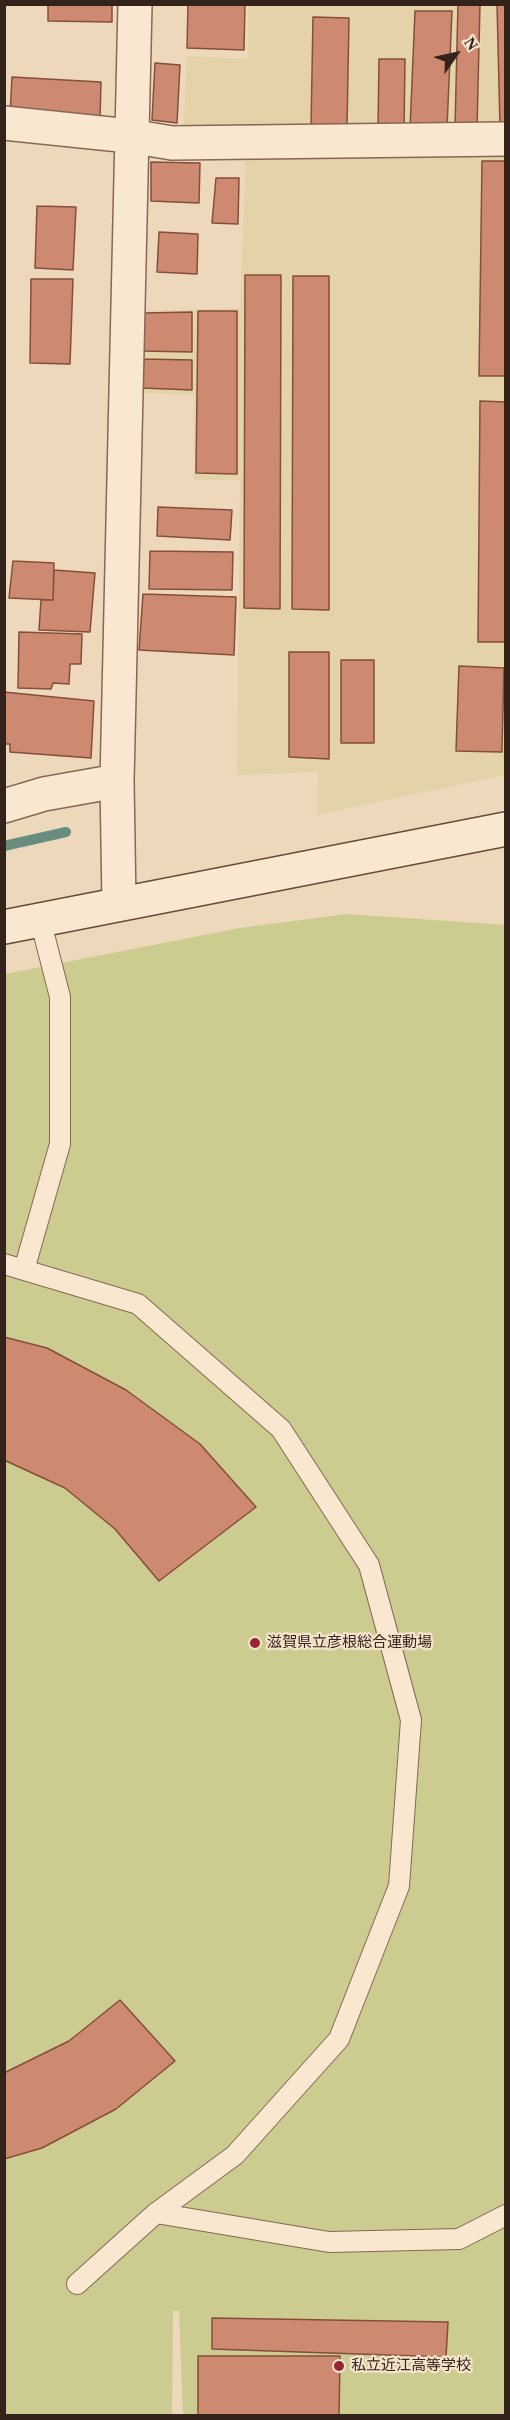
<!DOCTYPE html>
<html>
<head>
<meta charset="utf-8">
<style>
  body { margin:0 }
  #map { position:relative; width:510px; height:2420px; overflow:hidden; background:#eed8bc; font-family:"Times New Roman",serif }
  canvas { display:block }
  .frame { position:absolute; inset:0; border:6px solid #34231b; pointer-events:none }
  .north { position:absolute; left:426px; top:24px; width:60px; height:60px; -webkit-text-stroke:4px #f5e4cb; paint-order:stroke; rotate:56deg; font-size:16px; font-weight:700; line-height:24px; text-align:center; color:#34231b }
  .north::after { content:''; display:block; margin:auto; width:21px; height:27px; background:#34231b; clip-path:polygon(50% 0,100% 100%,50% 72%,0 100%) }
</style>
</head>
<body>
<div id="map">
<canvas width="510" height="2420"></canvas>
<div class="frame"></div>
<div class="north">N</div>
</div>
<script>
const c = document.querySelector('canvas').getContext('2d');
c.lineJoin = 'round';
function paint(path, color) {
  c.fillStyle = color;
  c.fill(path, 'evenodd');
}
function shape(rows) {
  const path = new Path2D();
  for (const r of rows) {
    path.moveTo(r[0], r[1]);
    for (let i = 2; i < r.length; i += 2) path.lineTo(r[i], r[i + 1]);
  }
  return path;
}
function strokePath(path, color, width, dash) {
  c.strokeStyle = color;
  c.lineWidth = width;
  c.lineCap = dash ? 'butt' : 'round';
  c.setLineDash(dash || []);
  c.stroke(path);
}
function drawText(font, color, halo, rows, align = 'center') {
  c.font = font + ' "Times New Roman","Noto Sans JP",serif';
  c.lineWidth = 4.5;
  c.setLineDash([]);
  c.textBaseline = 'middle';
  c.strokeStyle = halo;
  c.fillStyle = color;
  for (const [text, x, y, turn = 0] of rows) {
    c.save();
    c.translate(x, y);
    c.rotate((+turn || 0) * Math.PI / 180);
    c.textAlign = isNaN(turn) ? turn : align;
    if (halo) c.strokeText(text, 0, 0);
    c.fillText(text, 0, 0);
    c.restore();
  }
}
const farmland = shape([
  [248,5,505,5,505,775,317,815,318,772,237,775,240,480,194,480,194,395,141,393,142,311,240,308,247,131,183,132,187,56,248,59]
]);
const green = shape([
  [347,914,505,925,505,2415,183,2415,179,2311,173,2311,172,2415,5,2416,5,974,240,928]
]);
const stream = shape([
  [4,846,66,832]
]);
const building = shape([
  [48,4,112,4,112,22,48,21,48,4],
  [188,4,245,4,244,50,187,48,188,4],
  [458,4,480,4,477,128,455,128,458,4],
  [497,4,506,4,506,126,500,126,497,4],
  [415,11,452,11,447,128,410,129,415,11],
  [313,17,349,18,347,127,311,128,313,17],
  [379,59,405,59,404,129,378,129,379,59],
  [155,63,180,65,177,123,152,120,155,63],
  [12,77,101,82,100,119,10,114,12,77],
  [482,161,506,161,506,376,479,376,482,161],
  [151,162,200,163,199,203,151,201,151,162],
  [216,178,239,178,238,224,212,223,216,178],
  [37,206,76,207,73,270,35,268,37,206],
  [159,232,198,234,197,274,157,272,159,232],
  [245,275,281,275,280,609,244,608,245,275],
  [293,276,329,276,329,610,292,609,293,276],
  [31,279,73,279,70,364,30,363,31,279],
  [198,311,237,311,237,474,196,473,198,311],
  [192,312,192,352,143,351,144,313,192,312],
  [144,359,192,360,192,390,142,388,144,359],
  [480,401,506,402,506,642,478,642,480,401],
  [158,507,232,510,230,540,157,536,158,507],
  [150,551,233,552,232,590,149,589,150,551],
  [13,561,54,563,53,600,9,598,13,561],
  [54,570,95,573,90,632,39,630,41,600,53,600,54,570],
  [143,594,236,597,234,655,139,650,143,594],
  [19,632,82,634,81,664,70,664,69,684,53,683,51,689,18,688,19,632],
  [289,652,329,652,329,759,289,757,289,652],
  [341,660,374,660,374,743,341,743,341,660],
  [459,666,504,668,502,752,456,751,459,666],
  [4,692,94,701,91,758,10,752,10,744,4,744,4,692],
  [4,1337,47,1348,126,1390,200,1444,256,1507,159,1581,115,1529,65,1488,4,1460,4,1337],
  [120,2000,175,2061,116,2109,42,2148,4,2159,4,2073,69,2041,120,2000],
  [212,2318,448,2322,446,2357,212,2349,212,2318],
  [198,2356,340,2356,339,2416,198,2416,198,2356]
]);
const lane = shape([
  [4,1264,138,1304,281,1429,369,1565,411,1720,399,1886,339,2039,235,2155,156,2213,77,2284],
  [24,1270,60,1144,60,997,40,919],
  [156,2213,329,2242,459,2239,506,2215]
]);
const street = shape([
  [4,123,130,136,172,143,506,139],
  [4,806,44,794,117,781],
  [119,904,117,781,135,4]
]);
const secondary = shape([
  [4,927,506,829]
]);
const markers = [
  [255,1643,6,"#952535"],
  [339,2366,6,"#952535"]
];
const poiNames = [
  ["滋賀県立彦根総合運動場",267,1643],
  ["私立近江高等学校",351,2366]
];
paint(farmland, '#e4d2a9');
paint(green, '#cccb90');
strokePath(stream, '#688c7e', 10);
paint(building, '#cd8a71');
strokePath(building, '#854e3b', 1.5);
strokePath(lane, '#856855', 22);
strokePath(street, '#856855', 36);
strokePath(secondary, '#674a39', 36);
strokePath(lane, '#f9e7cf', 20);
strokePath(street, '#f9e7cf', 33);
strokePath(secondary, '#f9e7cf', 33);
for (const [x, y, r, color] of markers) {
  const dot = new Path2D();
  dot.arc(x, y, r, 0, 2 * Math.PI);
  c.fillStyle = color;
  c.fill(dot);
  strokePath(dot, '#f5e4cb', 2);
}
drawText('15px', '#34231b', '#f5e4cb', poiNames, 'left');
</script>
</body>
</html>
